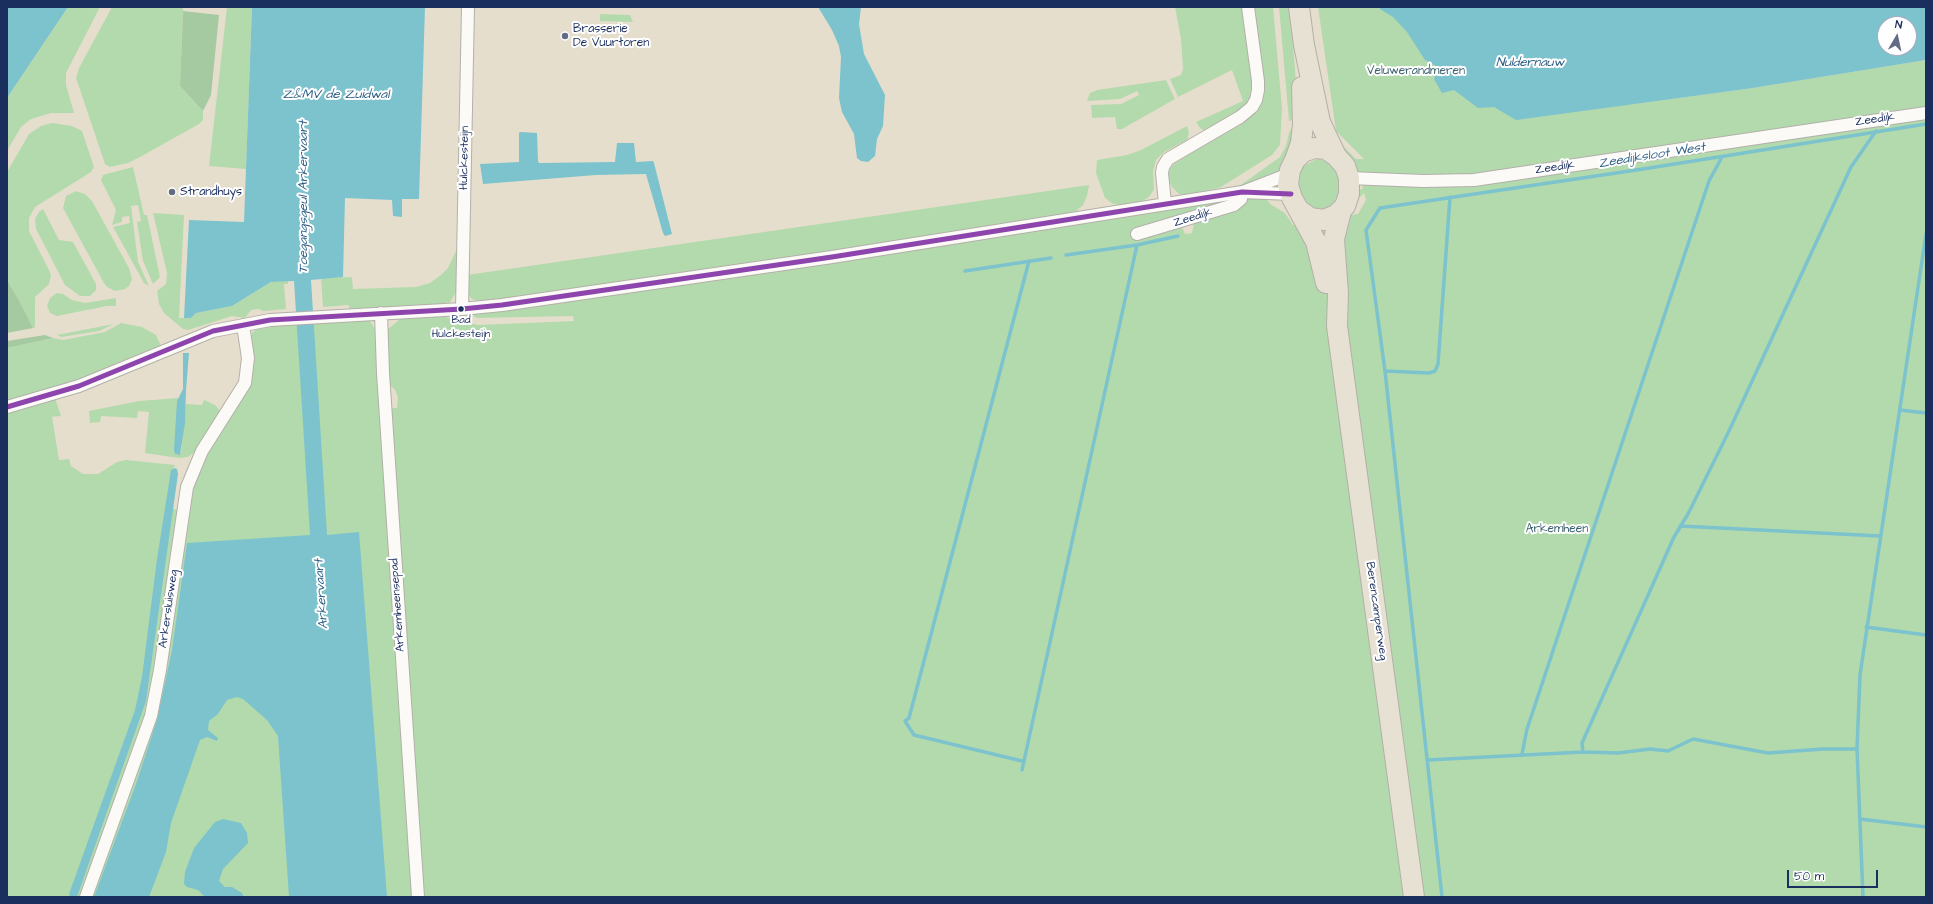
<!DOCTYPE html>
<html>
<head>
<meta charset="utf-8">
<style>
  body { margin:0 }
  #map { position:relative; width:1933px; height:904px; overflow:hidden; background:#e6decc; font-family:"Architects Daughter",sans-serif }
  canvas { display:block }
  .frame { position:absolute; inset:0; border:8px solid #1b2f5e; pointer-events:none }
  .north { position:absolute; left:1877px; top:16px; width:40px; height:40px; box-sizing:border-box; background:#fff; border:1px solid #a4acbf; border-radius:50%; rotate:9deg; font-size:11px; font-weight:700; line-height:16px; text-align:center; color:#1b2f5e }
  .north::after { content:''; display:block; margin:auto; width:14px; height:18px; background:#626c84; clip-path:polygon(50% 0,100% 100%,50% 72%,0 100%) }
  .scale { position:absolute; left:1787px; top:870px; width:91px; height:18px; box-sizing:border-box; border:2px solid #1b2f5e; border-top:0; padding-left:5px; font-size:12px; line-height:14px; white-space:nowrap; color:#1b2f5e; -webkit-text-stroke:3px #fff; paint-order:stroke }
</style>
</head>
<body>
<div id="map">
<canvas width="1933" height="904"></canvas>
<div class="frame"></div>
<div class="north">N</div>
<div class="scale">50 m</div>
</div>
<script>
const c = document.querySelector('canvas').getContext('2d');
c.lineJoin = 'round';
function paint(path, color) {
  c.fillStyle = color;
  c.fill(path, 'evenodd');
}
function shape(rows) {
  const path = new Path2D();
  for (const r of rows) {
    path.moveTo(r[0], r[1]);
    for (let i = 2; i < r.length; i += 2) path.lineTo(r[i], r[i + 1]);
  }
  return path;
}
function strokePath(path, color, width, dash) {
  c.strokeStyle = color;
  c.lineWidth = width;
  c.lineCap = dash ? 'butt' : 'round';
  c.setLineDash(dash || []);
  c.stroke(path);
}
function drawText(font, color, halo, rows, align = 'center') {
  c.font = font + ' "Architects Daughter",sans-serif';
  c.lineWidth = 4;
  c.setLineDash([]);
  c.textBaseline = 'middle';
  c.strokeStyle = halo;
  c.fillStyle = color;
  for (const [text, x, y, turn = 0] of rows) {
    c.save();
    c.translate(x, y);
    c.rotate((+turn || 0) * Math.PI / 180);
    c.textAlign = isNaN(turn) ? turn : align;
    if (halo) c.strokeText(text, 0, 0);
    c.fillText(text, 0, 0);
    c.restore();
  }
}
const green = shape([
  [68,7,100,7,66,73,66,85,74,113,51,113,31,119,21,127,7,151,7,98],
  [112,7,183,7,180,86,203,111,203,120,199,124,140,157,128,163,110,167,105,164,76,78,79,68],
  [227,7,252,7,246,169,209,166],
  [1175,7,1243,7,1253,85,1251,97,1241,110,1205,131,1200,128,1196,122,1243,101,1232,70,1178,97,1170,79,1181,75,1183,69,1181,39],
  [1252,7,1273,7,1282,108,1280,145,1272,155,1221,187,1190,195,1179,194,1172,187,1168,178,1170,169,1174,164,1253,114,1261,105,1263,90],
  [1279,7,1290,7,1299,120,1289,121],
  [1318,7,1926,7,1926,55,1572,112,1753,88,1926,60,1926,897,7,897,7,348,53,338,63,340,105,332,121,323,142,327,156,335,161,346,110,369,52,389,61,416,50,417,52,417,59,460,69,459,71,466,83,474,98,474,117,462,126,460,175,465,173,469,167,508,186,511,199,465,238,403,251,336,253,332,259,327,260,329,285,323,367,320,370,321,376,331,381,408,397,408,398,397,395,390,389,384,387,330,400,319,441,316,478,325,574,321,573,316,477,318,473,316,474,314,638,291,1228,200,1180,227,1183,229,1185,234,1192,233,1194,223,1253,197,1266,198,1270,204,1285,213,1293,225,1346,216,1358,191,1363,188,1357,168,1339,145,1344,147,1356,159,1364,159,1336,131],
  [1885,24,1909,24,1909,48,1885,48],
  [1364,193,1366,200,1358,214,1349,215,1358,199],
  [600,14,630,15,633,22,600,21],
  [1166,80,1175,99,1122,129,1117,129,1115,117,1092,118,1091,105,1121,104,1139,95,1137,91,1120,99,1087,101,1090,93,1097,90],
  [52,123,72,126,82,131,94,167,91,172,35,207,29,218,29,231,49,270,51,276,49,284,35,297,35,327,33,328,21,304,7,280,7,172,29,134,41,126],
  [1187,126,1189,133,1187,140,1164,152,1156,160,1153,171,1154,189,1149,197,1141,202,1122,205,1113,204,1105,198,1096,173,1097,160,1127,155,1141,150],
  [1299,127,1284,166,1279,171,1238,187,1280,157,1286,146,1289,133,1291,129],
  [1320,159,1334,166,1341,181,1340,195,1331,205,1325,209,1314,208,1307,203,1299,189,1300,172,1304,166,1314,160],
  [133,167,144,215,147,215,159,272,160,277,153,284,143,261,137,222,141,221,138,205,131,206,138,262,149,286,144,283,113,227,130,223,129,216,122,217,122,222,112,225,116,210,101,180,103,175],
  [1089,185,1087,196,1083,205,1076,211,1068,214,559,293,486,301,478,301,472,299,468,295,467,275],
  [76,191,85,194,92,201,129,268,132,279,129,286,125,289,115,291,107,287,104,283,63,208,66,196],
  [43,209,59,240,73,242,96,284,96,290,90,296,80,296,65,285,36,229,35,219,39,212],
  [153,213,184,215,179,318,191,318,196,313,232,306,271,282,288,281,288,284,284,284,286,309,264,311,258,309,251,310,245,318,232,316,188,330,183,329,164,313,159,304,157,291,166,284,167,273],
  [456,251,457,253,457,291,450,302,441,304,349,309,349,305,323,307,321,278,352,277,353,289,416,287,430,283,441,275,448,268],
  [57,293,63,294,72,300,85,303,116,298,116,306,107,306,57,316,50,313,47,306,50,298],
  [114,324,99,331,61,337,57,335],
  [178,398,176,455,181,453,186,404,202,405,204,400,215,405,222,413,196,451,188,457,179,458,145,453,149,412,138,411,137,418,101,416,100,422,90,423,89,411,139,401]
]);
const forest = shape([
  [183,11,219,15,211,95,203,111,180,86],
  [7,280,21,304,33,328,7,333],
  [45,335,53,338,7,348,7,341]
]);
const water = shape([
  [7,7,68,7,7,98],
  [252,7,425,7,419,199,402,199,402,217,393,216,392,200,345,198,343,277,311,280,327,535,359,532,387,897,289,897,278,736,267,720,243,699,237,697,227,700,218,714,209,721,208,730,218,738,217,741,207,737,200,740,171,823,166,852,149,897,94,897,136,784,157,720,172,650,187,543,310,535,294,281,271,282,232,306,196,313,191,318,184,318,189,220,244,222],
  [818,7,861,7,859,24,864,54,885,95,883,126,877,139,875,156,868,162,861,161,857,158,854,134,842,112,839,98,841,57,839,46,832,30],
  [1380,7,1926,7,1926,60,1753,88,1516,120,1494,107,1478,108,1454,90,1442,93,1434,79,1438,67,1425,60,1407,32,1393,17,1380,9],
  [1885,24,1909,24,1909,48,1885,48],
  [520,132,537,133,538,161,539,163,615,162,617,143,634,143,636,162,653,161,654,163,672,234,665,236,663,233,646,174,596,175,483,184,480,164,519,162,519,133],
  [183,353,189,353,186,390,185,423,180,455,175,454,174,450,177,401,183,389],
  [175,468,177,469,178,474,146,701,77,897,70,897,69,894,135,710,142,677,157,559,171,470],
  [223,819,241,823,247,833,248,843,223,869,219,881,225,887,232,887,242,893,244,897,205,897,198,890,187,887,184,884,185,872,194,848,215,822]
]);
const stream = shape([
  [1066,255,1137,245,1178,236],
  [965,271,1051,258],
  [1385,371,1429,373,1435,371,1438,364,1450,197],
  [1900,410,1926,413],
  [1680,526,1880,536],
  [1866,627,1926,635],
  [1583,752,1582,743,1674,537,1688,514,1729,431,1851,167,1876,131],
  [1522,754,1527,729,1709,181,1722,157],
  [1427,760,1583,752,1618,753,1650,749,1668,751,1693,739,1768,753,1823,749,1857,749],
  [1022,761,914,735,905,721,909,718,1029,261],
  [1022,770,1137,245],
  [1860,819,1926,827],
  [1442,897,1385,371,1366,230,1380,208,1643,169,1926,124],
  [1863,897,1857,749,1860,675,1926,234]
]);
const street = shape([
  [1349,178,1423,181,1474,180,1926,113],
  [1245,191,1289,174],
  [1165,203,1162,173,1163,167,1168,159,1240,117,1252,107,1256,100,1258,90,1258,81,1248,7],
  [1137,234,1234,205,1241,199,1242,192],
  [462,309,468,7],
  [381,313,383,373,418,897],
  [7,407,79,386,213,331,270,320,462,309,502,305,832,257,1242,192,1291,194],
  [86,897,151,716,160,670,187,487,202,451,245,383,248,358,243,325]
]);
const primary = shape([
  [1299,7,1304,45,1320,122,1336,156],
  [1314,148,1326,149,1336,156,1345,166,1349,178,1349,194,1345,206,1336,215,1324,220,1310,218,1298,209,1292,198,1288,185,1290,170,1295,160,1303,152,1314,148],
  [1295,160,1301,143,1303,124,1302,87],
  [1298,209,1316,242,1326,283],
  [1341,211,1334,239,1338,293,1337,326,1414,897]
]);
const bus1 = shape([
  [7,407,79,386,213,331,270,320,462,309,502,305,832,257,1242,192,1291,194]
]);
const markers = [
  [565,36,4,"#626c84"],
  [172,192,4,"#626c84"],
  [461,309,3.5,"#1b2f5e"]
];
const busNames = [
  ["Bad",461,321],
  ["Hulckesteijn",461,335]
];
const poiNames = [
  ["Brasserie",573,29],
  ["De Vuurtoren",573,43],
  ["Strandhuys",180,192]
];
const parkNames = [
  ["Veluwerandmeren",1416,71],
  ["Arkemheen",1557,529]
];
const streetNames = [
  ["Zeedijk",1875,120,-8],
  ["Hulckesteijn",465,158,-89],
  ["Zeedijk",1555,168,-8],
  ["Zeedijk",1193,218,-17],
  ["Arkemheensepad",398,605,-94],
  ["Arkersluisweg",169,609,-82],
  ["Berencamperweg",1376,611,82]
];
const waterNames = [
  ["Nuldernauw",1530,63],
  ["Z&MV de Zuidwal",336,95],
  ["Zeedijksloot West",1652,156,-9],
  ["Toegangsgeul Arkervaart",304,197,-90],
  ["Arkervaart",322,594,-94]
];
paint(green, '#b3daad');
paint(forest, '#a5c9a1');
paint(water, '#7cc3cd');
strokePath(stream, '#7cc3cd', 3.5);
strokePath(street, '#b3b0a9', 14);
strokePath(primary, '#b3b0a9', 22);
strokePath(street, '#fbfaf7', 12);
strokePath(primary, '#e7e1d4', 20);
strokePath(bus1, '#8e44ad', 5);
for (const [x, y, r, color] of markers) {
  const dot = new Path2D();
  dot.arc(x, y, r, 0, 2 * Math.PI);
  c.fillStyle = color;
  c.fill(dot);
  strokePath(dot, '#fff', 1.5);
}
drawText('11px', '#1b2f5e', '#fff', busNames);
drawText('12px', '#1b2f5e', '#fff', poiNames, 'left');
drawText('12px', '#3c616e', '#fff', parkNames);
drawText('12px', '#1b2f5e', '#fff', streetNames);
drawText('italic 13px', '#2d5f85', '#fff', waterNames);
</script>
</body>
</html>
